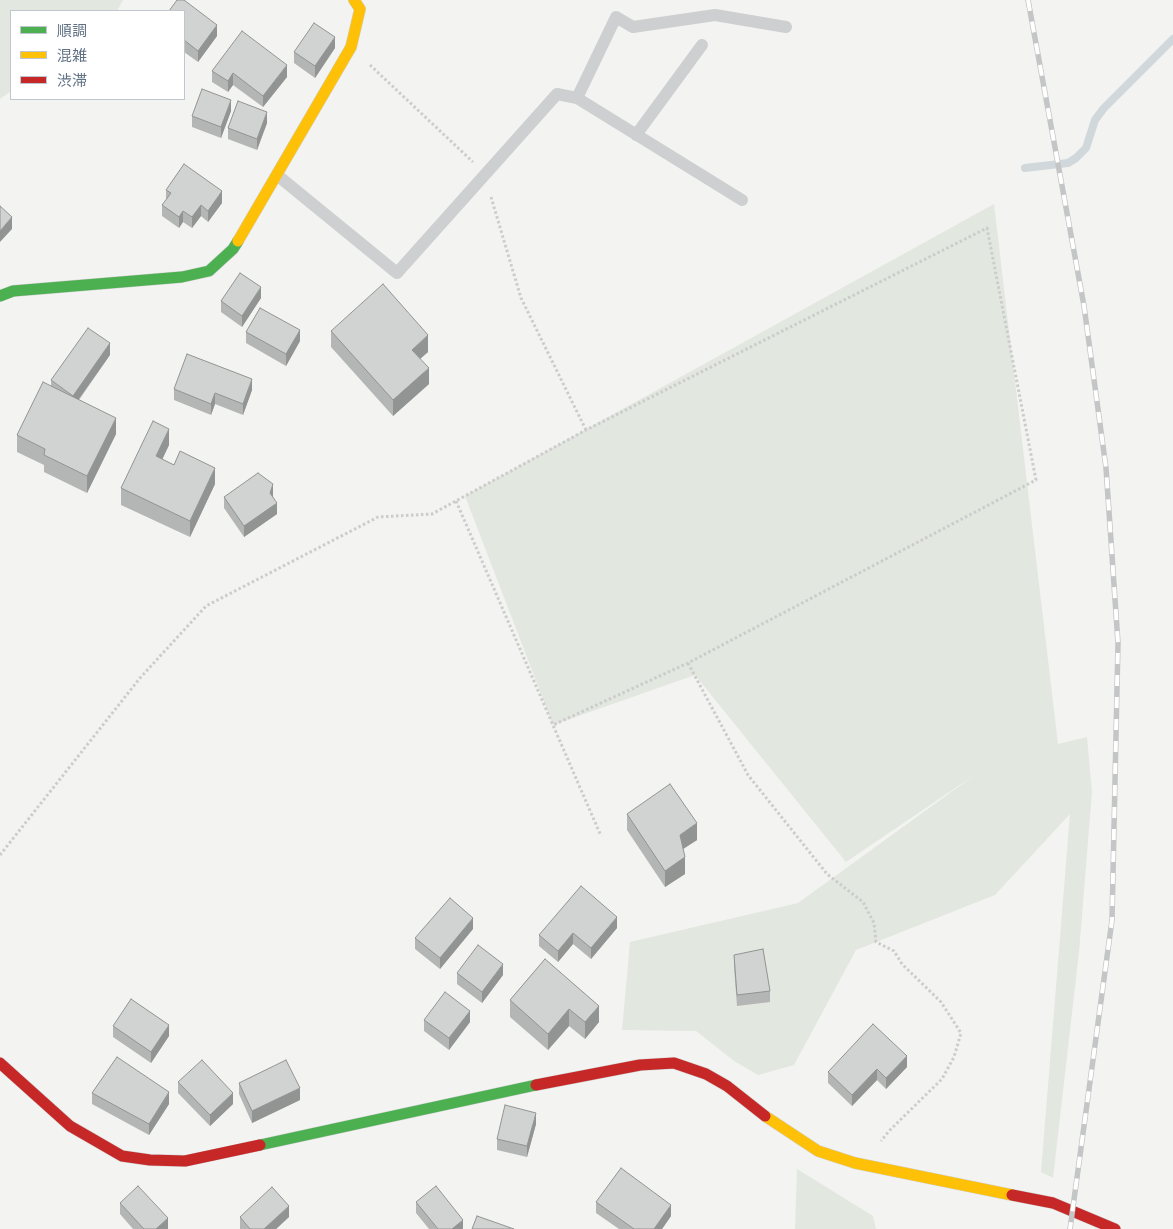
<!DOCTYPE html>
<html>
<head>
<meta charset="utf-8">
<style>
  body { margin:0 }
  #map { position:relative; width:1173px; height:1229px; overflow:hidden; background:#f3f4f1; font-family:"Nunito Sans","Noto Sans JP",sans-serif }
  canvas { display:block }
  .legend { position:absolute; left:10px; top:10px; width:175px; height:90px; box-sizing:border-box; background:#fff; border:1px solid #bfc6ce; margin:0; padding:6px 9px; list-style:none; font-size:15px; color:#607184 }
  .legend li { display:flex; align-items:center; gap:10px; height:25px }
  .legend b { width:25px; border:1px solid #bfc6ce }
</style>
</head>
<body>
<div id="map">
<canvas width="1173" height="1229"></canvas>
<ul class="legend">
<li><b style="height:6px;background:#4caf50"></b>順調</li>
<li><b style="height:6px;background:#ffc107"></b>混雑</li>
<li><b style="height:6px;background:#c62828"></b>渋滞</li>
</ul>
</div>
<script>
const c = document.querySelector('canvas').getContext('2d');
c.lineJoin = 'round';
function paint(path, color) {
  c.fillStyle = color;
  c.fill(path, 'evenodd');
}
function shape(rows) {
  const path = new Path2D();
  for (const r of rows) {
    path.moveTo(r[0], r[1]);
    for (let i = 2; i < r.length; i += 2) path.lineTo(r[i], r[i + 1]);
  }
  return path;
}
function strokePath(path, color, width, dash) {
  c.strokeStyle = color;
  c.lineWidth = width;
  c.lineCap = dash ? 'butt' : 'round';
  c.setLineDash(dash || []);
  c.stroke(path);
}
const green = shape([
  [0,0,123,0,117,11,11,11,11,91,0,99],
  [994,204,1058,744,1087,737,1092,792,1079,952,1053,1178,1041,1172,1070,814,995,895,856,950,794,1065,758,1075,734,1061,696,1031,622,1030,630,942,798,903,976,774,846,862,695,675,553,725,465,496],
  [797,1169,873,1216,876,1229,795,1229]
]);
const stream = shape([
  [1025,168,1068,163,1076,158,1086,148,1095,120,1104,108,1173,39]
]);
const path = shape([
  [370,65,473,162],
  [491,197,521,298,586,430],
  [456,501,601,836],
  [688,663,748,775,827,874,863,902,874,923,876,942,894,951,902,964,941,1002,961,1033,954,1057,942,1079,889,1131,881,1141],
  [0,855,140,678,206,606,378,517,432,514,586,430,987,228,1036,480,688,663,553,725]
]);
const lane = shape([
  [577,98,616,17,633,27,715,15,786,27],
  [636,135,702,45],
  [277,175,397,273,557,94,577,98,742,200]
]);
const fast = shape([
  [0,296,13,291,182,277,209,271,233,249,238,241],
  [260,1145,536,1085]
]);
const slow = shape([
  [238,241,351,47,360,9,354,0],
  [765,1116,818,1151,855,1163,1012,1195]
]);
const jam = shape([
  [0,1063,70,1126,122,1156,150,1160,185,1161,260,1145],
  [536,1085,640,1065,674,1063,706,1074,727,1086,765,1116],
  [1012,1195,1053,1203,1115,1229]
]);
const rail = shape([
  [1028,0,1084,306,1106,468,1118,643,1112,920,1070,1229]
]);
const wall = shape([
  [184,11,217,36,198,62,184,52],
  [335,48,315,78,294,63,294,52],
  [212,71,287,77,263,107,233,85,228,92,212,82],
  [231,111,221,138,192,127,192,116],
  [267,123,257,150,228,139,228,128],
  [166,190,222,203,208,222,201,216,192,228,183,222,179,228,162,216,162,205,166,200],
  [261,298,242,327,221,312,221,301],
  [331,331,428,352,420,359,429,384,393,416,331,347],
  [246,332,300,341,286,366,246,343],
  [110,355,79,400,116,434,87,493,44,472,44,465,17,452,17,435,51,386,51,380],
  [174,389,252,390,243,415,215,404,211,415,174,400],
  [169,445,162,459,215,484,190,537,121,505,121,488],
  [273,495,273,496,277,514,244,537,224,508,224,497],
  [627,814,697,840,683,849,685,874,665,887,627,830],
  [617,928,591,959,573,944,558,962,539,946,539,935],
  [473,929,440,969,415,949,415,938],
  [734,955,770,991,770,1002,737,1006,734,966],
  [545,959,599,1022,585,1039,569,1026,548,1050,510,1017,510,1000],
  [457,973,503,975,482,1003,457,984],
  [424,1020,470,1022,449,1050,424,1031],
  [113,1026,169,1036,151,1063,113,1037],
  [907,1067,886,1089,877,1080,852,1106,828,1083,828,1072],
  [178,1082,233,1104,210,1126,178,1093],
  [239,1083,300,1100,252,1123,239,1094],
  [92,1093,169,1104,149,1135,92,1104],
  [536,1124,527,1157,497,1150,497,1139],
  [416,1202,463,1229,429,1229,416,1213],
  [596,1202,671,1216,662,1229,619,1229,596,1213],
  [120,1203,168,1229,133,1229,120,1214],
  [240,1217,289,1217,276,1229,240,1229]
]);
const shadedWall = shape([
  [217,25,217,36,198,62,198,51],
  [335,37,335,48,315,78,315,66],
  [287,65,287,77,263,107,263,96],
  [233,73,233,85,228,92,228,81],
  [231,100,231,111,221,138,221,127],
  [267,112,267,123,257,150,257,139],
  [222,191,222,203,208,222,208,211],
  [201,205,201,216,192,228,192,217],
  [183,211,183,222,179,228,179,217],
  [12,217,12,229,0,242,0,231],
  [261,287,261,298,242,327,242,316],
  [300,330,300,341,286,366,286,354],
  [428,335,428,352,412,366,412,350],
  [110,343,110,355,73,407,73,396],
  [429,368,429,384,393,416,393,400],
  [252,379,252,390,243,415,243,404],
  [215,393,215,404,211,415,211,404],
  [116,418,116,434,87,493,87,476],
  [169,429,169,445,156,473,156,456],
  [215,468,215,484,190,537,190,521],
  [273,484,273,495,270,504,270,493],
  [277,503,277,514,244,537,244,526],
  [697,823,697,840,680,851,680,835],
  [685,857,685,874,665,887,665,871],
  [617,917,617,928,591,959,591,948],
  [473,918,473,929,440,969,440,958],
  [573,933,573,944,558,962,558,951],
  [503,964,503,975,482,1003,482,992],
  [599,1006,599,1022,585,1039,585,1022],
  [569,1009,569,1026,548,1050,548,1034],
  [470,1011,470,1022,449,1050,449,1038],
  [169,1025,169,1036,151,1063,151,1052],
  [907,1056,907,1067,886,1089,886,1078],
  [877,1069,877,1080,852,1106,852,1095],
  [300,1088,300,1100,252,1123,252,1111],
  [169,1092,169,1104,149,1135,149,1124],
  [233,1093,233,1104,210,1126,210,1115],
  [536,1113,536,1124,527,1157,527,1146],
  [671,1205,671,1216,662,1229,654,1229],
  [289,1206,289,1217,276,1229,264,1229],
  [168,1218,168,1229,156,1229],
  [463,1220,463,1229,452,1229]
]);
const building = shape([
  [177,0,184,0,217,25,198,51,184,40,184,11,169,11,177,0],
  [314,23,335,37,315,66,294,52,314,23],
  [242,31,287,65,263,96,233,73,228,81,212,71,242,31],
  [202,89,231,100,221,127,192,116,202,89],
  [238,101,267,112,257,139,228,128,238,101],
  [184,164,222,191,208,211,201,205,192,217,183,211,179,217,162,205,171,193,166,190,184,164],
  [0,206,12,217,0,231,0,206],
  [240,273,261,287,242,316,221,301,240,273],
  [383,284,428,335,412,350,429,368,393,400,331,331,383,284],
  [260,308,300,330,286,354,246,332,260,308],
  [88,328,110,343,73,396,51,380,88,328],
  [187,354,252,379,243,404,215,393,211,404,174,389,187,354],
  [43,382,116,418,87,476,44,455,45,449,17,435,43,382],
  [153,421,169,429,156,456,174,465,180,451,215,468,190,521,121,488,153,421],
  [258,473,273,484,270,493,277,503,244,526,224,497,258,473],
  [670,784,697,823,680,835,685,857,665,871,627,814,670,784],
  [581,886,617,917,591,948,573,933,558,951,539,935,581,886],
  [450,898,473,918,440,958,415,938,450,898],
  [478,945,503,964,482,992,457,973,478,945],
  [763,949,770,991,737,995,734,955,763,949],
  [545,959,599,1006,585,1022,569,1009,548,1034,510,1000,545,959],
  [445,992,470,1011,449,1038,424,1020,445,992],
  [131,999,169,1025,151,1052,113,1026,131,999],
  [873,1024,907,1056,886,1078,877,1069,852,1095,828,1072,873,1024],
  [117,1057,169,1092,149,1124,92,1093,117,1057],
  [202,1060,233,1093,210,1115,178,1082,202,1060],
  [286,1060,300,1088,252,1111,239,1083,286,1060],
  [505,1105,536,1113,527,1146,497,1139,505,1105],
  [621,1168,671,1205,654,1229,634,1229,596,1202,621,1168],
  [138,1186,168,1218,156,1229,144,1229,120,1203,138,1186],
  [436,1186,463,1220,452,1229,438,1229,416,1202,436,1186],
  [272,1187,289,1206,264,1229,250,1229,240,1217,272,1187],
  [477,1216,514,1229,472,1229,477,1216]
]);
paint(green, '#e2e7df');
strokePath(stream, '#d1d8db', 8);
strokePath(fast, '#cfd1d2', 12);
strokePath(slow, '#cfd1d2', 12);
strokePath(jam, '#cfd1d2', 12);
strokePath(path, '#ccc', 3, [2.5, 2.5]);
strokePath(lane, '#cecfd0', 12);
strokePath(fast, '#4caf50', 11);
strokePath(slow, '#ffc107', 11);
strokePath(jam, '#c62828', 11);
strokePath(rail, '#c4c5c6', 5.5);
strokePath(rail, '#fff', 4, [11]);
paint(wall, '#b4b5b5');
paint(shadedWall, '#929393');
paint(building, '#d1d2d2');
strokePath(building, '#929393', 1);
</script>
</body>
</html>
